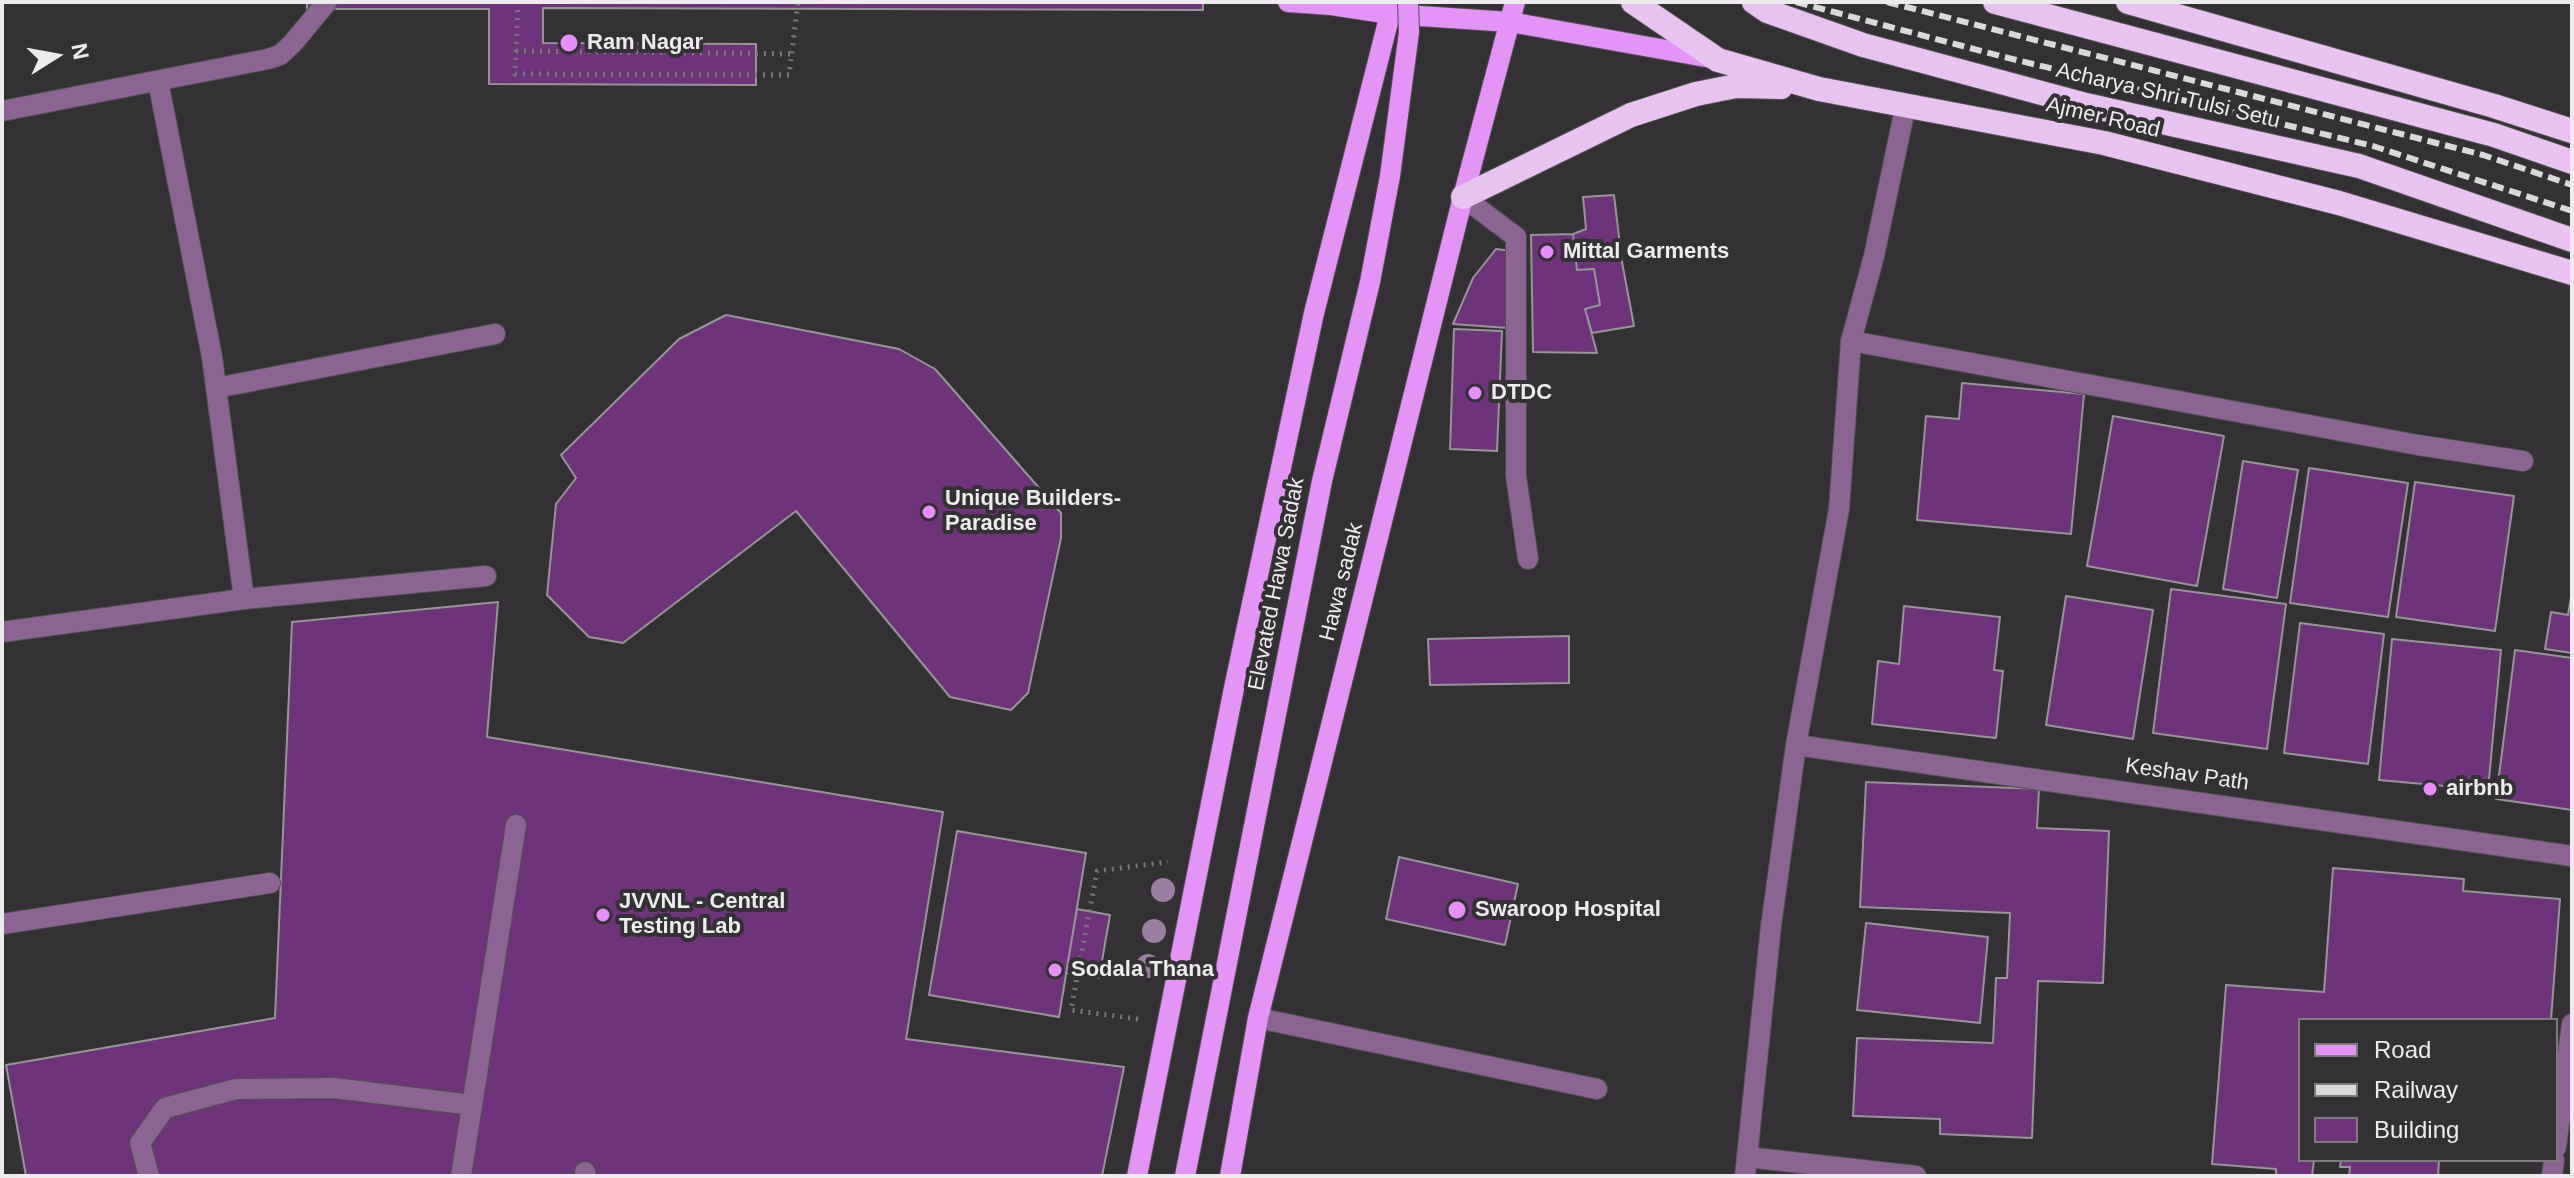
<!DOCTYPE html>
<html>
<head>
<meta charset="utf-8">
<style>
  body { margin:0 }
  #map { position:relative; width:2574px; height:1178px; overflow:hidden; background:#333133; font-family:Arial,sans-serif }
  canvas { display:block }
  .frame { position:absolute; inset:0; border:4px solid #edebed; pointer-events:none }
  .legend { position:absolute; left:2298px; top:1018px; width:260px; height:144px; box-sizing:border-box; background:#333133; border:2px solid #7d7b7d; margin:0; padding:10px 14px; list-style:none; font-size:24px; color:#edebed }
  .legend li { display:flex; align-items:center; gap:16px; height:40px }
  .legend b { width:40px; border:2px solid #7d7b7d }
  .north { position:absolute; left:16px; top:16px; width:80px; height:80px; -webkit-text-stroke:6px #333133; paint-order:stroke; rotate:79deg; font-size:22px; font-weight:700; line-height:32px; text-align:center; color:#edebed }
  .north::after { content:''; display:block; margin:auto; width:28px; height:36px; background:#edebed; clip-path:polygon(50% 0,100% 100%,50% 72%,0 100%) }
</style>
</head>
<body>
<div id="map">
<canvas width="2574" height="1178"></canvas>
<div class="frame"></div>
<ul class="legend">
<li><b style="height:10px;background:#e493f7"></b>Road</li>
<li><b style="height:10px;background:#dad8da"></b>Railway</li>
<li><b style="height:22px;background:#6e337b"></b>Building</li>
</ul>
<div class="north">N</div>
</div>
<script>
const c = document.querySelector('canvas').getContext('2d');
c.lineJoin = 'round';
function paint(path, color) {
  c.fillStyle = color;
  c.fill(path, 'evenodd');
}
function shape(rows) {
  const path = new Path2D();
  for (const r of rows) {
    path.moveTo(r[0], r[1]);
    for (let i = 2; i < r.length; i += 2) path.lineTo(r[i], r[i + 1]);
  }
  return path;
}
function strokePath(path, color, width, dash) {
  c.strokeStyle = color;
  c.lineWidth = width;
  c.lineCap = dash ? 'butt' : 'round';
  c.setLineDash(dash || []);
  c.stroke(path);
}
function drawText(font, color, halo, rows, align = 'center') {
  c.font = font + ' Arial,sans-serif';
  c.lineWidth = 8;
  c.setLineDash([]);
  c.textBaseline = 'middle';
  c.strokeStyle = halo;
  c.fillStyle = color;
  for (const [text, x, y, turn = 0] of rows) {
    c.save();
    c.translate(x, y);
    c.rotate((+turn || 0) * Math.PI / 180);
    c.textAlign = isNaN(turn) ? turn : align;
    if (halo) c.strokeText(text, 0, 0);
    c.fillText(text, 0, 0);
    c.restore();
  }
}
const building = shape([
  [307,2,1203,2,1203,10,543,8,543,43,756,44,756,85,489,84,489,9,307,9,307,2],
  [1614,195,1622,262,1634,326,1592,333,1585,309,1600,305,1594,269,1577,270,1573,234,1586,229,1583,197,1614,195],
  [1573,234,1577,270,1594,269,1600,305,1585,309,1597,353,1533,352,1531,235,1573,234],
  [1496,249,1512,251,1507,328,1453,324,1473,278,1496,249],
  [726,315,899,349,935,369,1061,513,1061,538,1028,693,1011,710,950,697,796,511,623,643,589,637,547,595,556,504,576,478,561,455,679,339,726,315],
  [1454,329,1502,331,1497,451,1450,449,1454,329],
  [1962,383,2084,394,2071,534,1917,520,1926,416,1959,419,1962,383],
  [2113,416,2224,436,2197,586,2087,566,2113,416],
  [2243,461,2298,470,2277,598,2223,589,2243,461],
  [2309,468,2408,483,2388,617,2290,603,2309,468],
  [2415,482,2514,496,2495,631,2396,617,2415,482],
  [2171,589,2286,604,2267,749,2153,733,2171,589],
  [2572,591,2572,653,2545,649,2551,612,2568,615,2572,591],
  [2066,596,2153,610,2133,739,2046,725,2066,596],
  [498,602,487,737,943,812,906,1039,1124,1067,1102,1176,26,1176,6,1065,275,1018,292,622,498,602],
  [1904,606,2000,617,1994,670,2003,671,1996,738,1872,724,1878,661,1899,664,1904,606],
  [2300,623,2384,634,2368,764,2284,753,2300,623],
  [1569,636,1569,683,1430,685,1428,639,1569,636],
  [2392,639,2501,650,2488,790,2379,780,2392,639],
  [2515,650,2572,658,2572,810,2496,799,2515,650],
  [1866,782,2039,789,2037,828,2109,831,2103,983,2038,981,2032,1138,1940,1134,1940,1119,1853,1116,1857,1038,1993,1043,1996,978,2007,978,2010,913,1860,907,1866,782],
  [957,831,1086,853,1059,1017,929,995,957,831],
  [1399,857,1518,884,1505,945,1386,919,1399,857],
  [2333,868,2464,879,2463,891,2560,899,2551,1020,2300,1020,2300,1160,2314,1160,2312,1176,2276,1176,2276,1169,2212,1164,2226,985,2324,992,2333,868],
  [1077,909,1110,915,1099,978,1066,973,1077,909],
  [1866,923,1988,937,1980,1023,1857,1010,1866,923],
  [2341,1160,2439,1160,2438,1176,2349,1176,2350,1167,2340,1167,2341,1160]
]);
const path = shape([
  [518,2,515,74,789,75,798,2],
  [516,51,791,54],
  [1138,1019,1071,1010,1097,871,1168,862]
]);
const minor = shape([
  [2,111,268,59,280,55,292,44,327,2],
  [1463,197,1516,237,1516,476,1528,559],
  [1851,341,2418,445,2523,461],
  [216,388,495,334],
  [244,599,486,576],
  [2,632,244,599,212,357,158,81],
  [1796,745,2572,856],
  [2,924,270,883],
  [1258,1018,1597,1089],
  [2556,1147,2572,1024],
  [1747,1157,1916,1176],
  [585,1172,586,1176],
  [149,1176,140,1143,165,1108,236,1089,334,1088,472,1105],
  [461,1176,516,825],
  [1745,1176,1771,926,1796,745,1839,509,1851,341,1874,256,1906,104],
  [2552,1176,2554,1160]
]);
const major = shape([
  [1288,2,1331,5,1390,14,1510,22,1711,58],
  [1137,1176,1234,688,1314,313,1390,14,1396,2],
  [1230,1176,1258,1018,1463,197,1515,2]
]);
const highway = shape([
  [1633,2,1718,60,1819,89,2104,143,2339,203,2572,273],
  [1754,2,1767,11,1863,45,2086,105,2359,166,2572,240],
  [1995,2,2494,135,2572,162],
  [2128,2,2494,106,2572,131],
  [1463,197,1631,115,1696,94,1736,86,1781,87]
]);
const rail = shape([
  [1796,2,2004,57,2373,146,2572,211],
  [1887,2,2483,155,2572,185]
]);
const majorBridge = shape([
  [1185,1176,1322,481,1370,282,1390,176,1409,32,1408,2]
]);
const trees = [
  [1163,890],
  [1154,931],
  [1148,966]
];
const markers = [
  [569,43,10,"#e98dfe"],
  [1547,252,8,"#e98dfe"],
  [1475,393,8,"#e98dfe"],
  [929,512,8,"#e98dfe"],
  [2430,789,8,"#e98dfe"],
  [1457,910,10,"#e98dfe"],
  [603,915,8,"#e98dfe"],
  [1055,970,8,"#e98dfe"]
];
const poiNames = [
  ["Ram Nagar",587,43],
  ["Mittal Garments",1563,252],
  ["DTDC",1491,393],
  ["Unique Builders-",945,499],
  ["Paradise",945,524],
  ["airbnb",2446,789],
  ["JVVNL - Central",619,902],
  ["Testing Lab",619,927],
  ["Swaroop Hospital",1475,910],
  ["Sodala Thana",1071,970]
];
const streetNames = [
  ["Acharya Shri Tulsi Setu",2168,96,13],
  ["Ajmer Road",2103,118,13],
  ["Hawa sadak",1342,582,-76],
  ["Elevated Hawa Sadak",1277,584,-79],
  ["Keshav Path",2187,775,8]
];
paint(building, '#6e337b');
strokePath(building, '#979598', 2);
strokePath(minor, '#514f51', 22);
strokePath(major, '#514f51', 22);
strokePath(highway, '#514f51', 26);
strokePath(path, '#797779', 5, [2, 6]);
strokePath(minor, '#8b6494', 20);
strokePath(major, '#e493f7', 20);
strokePath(highway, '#e8c2f1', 24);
strokePath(rail, '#dad8da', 6, [12, 6]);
strokePath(majorBridge, '#514f51', 22, []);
strokePath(majorBridge, '#e493f7', 20);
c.fillStyle = '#9a7ea0';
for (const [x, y] of trees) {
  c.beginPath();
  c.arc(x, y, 12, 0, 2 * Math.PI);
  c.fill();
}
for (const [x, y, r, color] of markers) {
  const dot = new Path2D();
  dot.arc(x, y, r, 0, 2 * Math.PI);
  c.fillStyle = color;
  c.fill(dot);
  strokePath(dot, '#333133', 3);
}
drawText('bold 22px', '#edebed', '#333133', poiNames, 'left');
drawText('22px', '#edebed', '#333133', streetNames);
</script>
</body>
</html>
